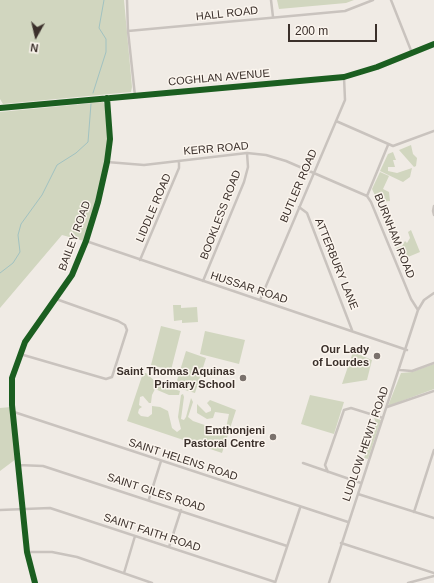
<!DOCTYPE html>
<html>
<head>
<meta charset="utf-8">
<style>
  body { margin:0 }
  #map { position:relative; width:434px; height:583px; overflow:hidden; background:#f0ebe5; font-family:Arial,sans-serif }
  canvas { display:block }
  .north { position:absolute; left:16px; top:16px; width:40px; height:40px; -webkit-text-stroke:3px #fbf5ee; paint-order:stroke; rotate:188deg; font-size:11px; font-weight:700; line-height:16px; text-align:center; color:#3b302b }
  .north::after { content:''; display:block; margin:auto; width:14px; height:18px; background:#3b302b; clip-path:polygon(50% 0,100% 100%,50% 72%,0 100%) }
  .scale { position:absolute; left:288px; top:24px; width:89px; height:18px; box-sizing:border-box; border:2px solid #3b302b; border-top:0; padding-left:5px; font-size:12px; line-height:14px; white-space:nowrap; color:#3b302b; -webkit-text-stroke:3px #fbf5ee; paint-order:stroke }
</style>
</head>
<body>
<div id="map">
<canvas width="434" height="583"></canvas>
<div class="north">N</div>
<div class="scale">200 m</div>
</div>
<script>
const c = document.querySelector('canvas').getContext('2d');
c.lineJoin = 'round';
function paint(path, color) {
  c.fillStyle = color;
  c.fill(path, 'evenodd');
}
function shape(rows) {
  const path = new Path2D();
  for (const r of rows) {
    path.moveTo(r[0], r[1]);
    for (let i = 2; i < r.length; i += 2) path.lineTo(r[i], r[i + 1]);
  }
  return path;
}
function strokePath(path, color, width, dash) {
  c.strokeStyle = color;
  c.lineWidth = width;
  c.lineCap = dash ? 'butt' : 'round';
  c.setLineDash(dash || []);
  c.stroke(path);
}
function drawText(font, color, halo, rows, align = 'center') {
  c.font = font + ' Arial,sans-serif';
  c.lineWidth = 3;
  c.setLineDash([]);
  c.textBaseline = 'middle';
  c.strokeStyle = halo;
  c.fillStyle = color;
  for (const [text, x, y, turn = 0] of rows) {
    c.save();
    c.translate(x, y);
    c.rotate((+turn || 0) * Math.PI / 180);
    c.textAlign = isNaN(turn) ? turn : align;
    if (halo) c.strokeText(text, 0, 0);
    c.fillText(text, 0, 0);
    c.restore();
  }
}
const green = shape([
  [0,0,124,0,132,87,131,92,3,104,0,99],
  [277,0,354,0,346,3,279,9],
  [103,102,106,107,108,130,106,160,98,198,84,241,62,235,0,308,0,112],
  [411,145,413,154,417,158,416,166,414,167,399,150],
  [393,152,396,160,393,160,395,167,388,167,388,171,397,173,412,168,410,177,403,182,380,171,388,154],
  [380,172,389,176,383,189,389,192,390,201,378,202,372,189],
  [411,230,420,252,401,260,396,248,402,246,405,241,407,243,410,238,408,232],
  [173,305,181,305,181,308,197,307,198,322,182,323,182,320,174,321],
  [161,326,181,331,171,370,151,365],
  [205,331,245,340,239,364,200,354],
  [186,351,206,358,195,393,175,387],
  [353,352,372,360,367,380,342,384],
  [434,364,434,389,388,406,401,373,412,372],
  [143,373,146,373,157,383,180,391,179,395,169,395,155,389,152,395,151,403,149,403,143,396,140,397,139,405,142,407,139,409,138,413,141,416,148,417,152,414,152,406,160,407,168,411,172,428,177,432,181,429,178,417,181,395,183,394,184,397,181,419,184,420,186,417,191,398,193,402,188,417,193,421,222,431,226,428,229,414,215,412,213,418,207,419,197,413,197,404,206,413,211,411,211,408,207,403,210,400,236,410,222,453,127,421],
  [310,395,344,402,334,434,301,424],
  [11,407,16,459,0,471,0,408],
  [374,418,381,420,368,459,364,458,376,423]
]);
const stream = shape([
  [93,93,106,52,106,39,99,28,104,0],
  [0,273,13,263,20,252,18,235,21,224,42,195,57,165,76,153,88,142,91,104]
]);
const minor = shape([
  [127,0,128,31,135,96],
  [271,0,273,17],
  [391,0,412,53],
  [128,31,345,11,373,0],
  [0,108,344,77,377,67,434,44],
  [336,121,393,146,434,131],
  [388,145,367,196,371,202,411,299,418,310],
  [107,162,144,165,247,153,266,155,286,161,367,196],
  [434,206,433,211,434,215],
  [299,207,307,213,352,330],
  [86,241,407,350],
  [140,260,179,168,179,161],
  [203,281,244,182,248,167,247,153],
  [260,300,345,100,344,77],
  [20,354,106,379,112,377,127,330,125,325,118,321,56,299],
  [400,370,412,371,434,363],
  [387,407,434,391],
  [14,412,348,522],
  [303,463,361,483],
  [18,465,43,466,287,546],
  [328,472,325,465,344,410,351,408,383,418],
  [358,494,434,518],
  [149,499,161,461],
  [0,510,50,508,275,582],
  [414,512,434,450],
  [341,543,434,573],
  [169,547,181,510],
  [27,552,52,552,77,557,152,583],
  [124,573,135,536],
  [35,583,27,552,12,405,12,378,25,342,72,275,86,241,98,202,107,162,110,139,107,98],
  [275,583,300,508],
  [329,583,418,310,424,300,434,293],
  [408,583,434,576]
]);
const cycleway = shape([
  [0,108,344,77,377,67,434,44],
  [35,583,27,552,12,405,12,378,25,342,72,275,86,241,98,202,107,162,110,139,107,98]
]);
const markers = [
  [377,356,4,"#7a716c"],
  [243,378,4,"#7a716c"],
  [273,437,4,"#7a716c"]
];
const streetNames = [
  ["HALL ROAD",227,14,-6],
  ["COGHLAN AVENUE",219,78,-5],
  ["KERR ROAD",216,149,-5],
  ["BUTLER ROAD",299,186,-67],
  ["LIDDLE ROAD",154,208,-67],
  ["BOOKLESS ROAD",221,215,-69],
  ["BAILEY ROAD",75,236,-70],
  ["BURNHAM ROAD",394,236,68],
  ["ATTERBURY LANE",336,264,68],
  ["HUSSAR ROAD",249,288,18],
  ["LUDLOW HEWIT ROAD",366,444,-71],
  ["SAINT HELENS ROAD",183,460,18],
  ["SAINT GILES ROAD",156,493,18],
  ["SAINT FAITH ROAD",152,533,18]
];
const poiNames = [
  ["Our Lady",369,350],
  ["of Lourdes",369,363],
  ["Saint Thomas Aquinas",235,372],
  ["Primary School",235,385],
  ["Emthonjeni",265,431],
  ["Pastoral Centre",265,444]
];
paint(green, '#d1d6bf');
strokePath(stream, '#a1c2c1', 1);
strokePath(minor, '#c9c3be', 2.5);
strokePath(cycleway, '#1b5e20', 6);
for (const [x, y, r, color] of markers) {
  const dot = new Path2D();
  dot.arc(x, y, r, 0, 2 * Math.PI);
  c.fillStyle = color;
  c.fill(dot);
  strokePath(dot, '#fbf5ee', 1.5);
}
drawText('11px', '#3b302b', '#fbf5ee', streetNames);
drawText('bold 11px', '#3b302b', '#fbf5ee', poiNames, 'right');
</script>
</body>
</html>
